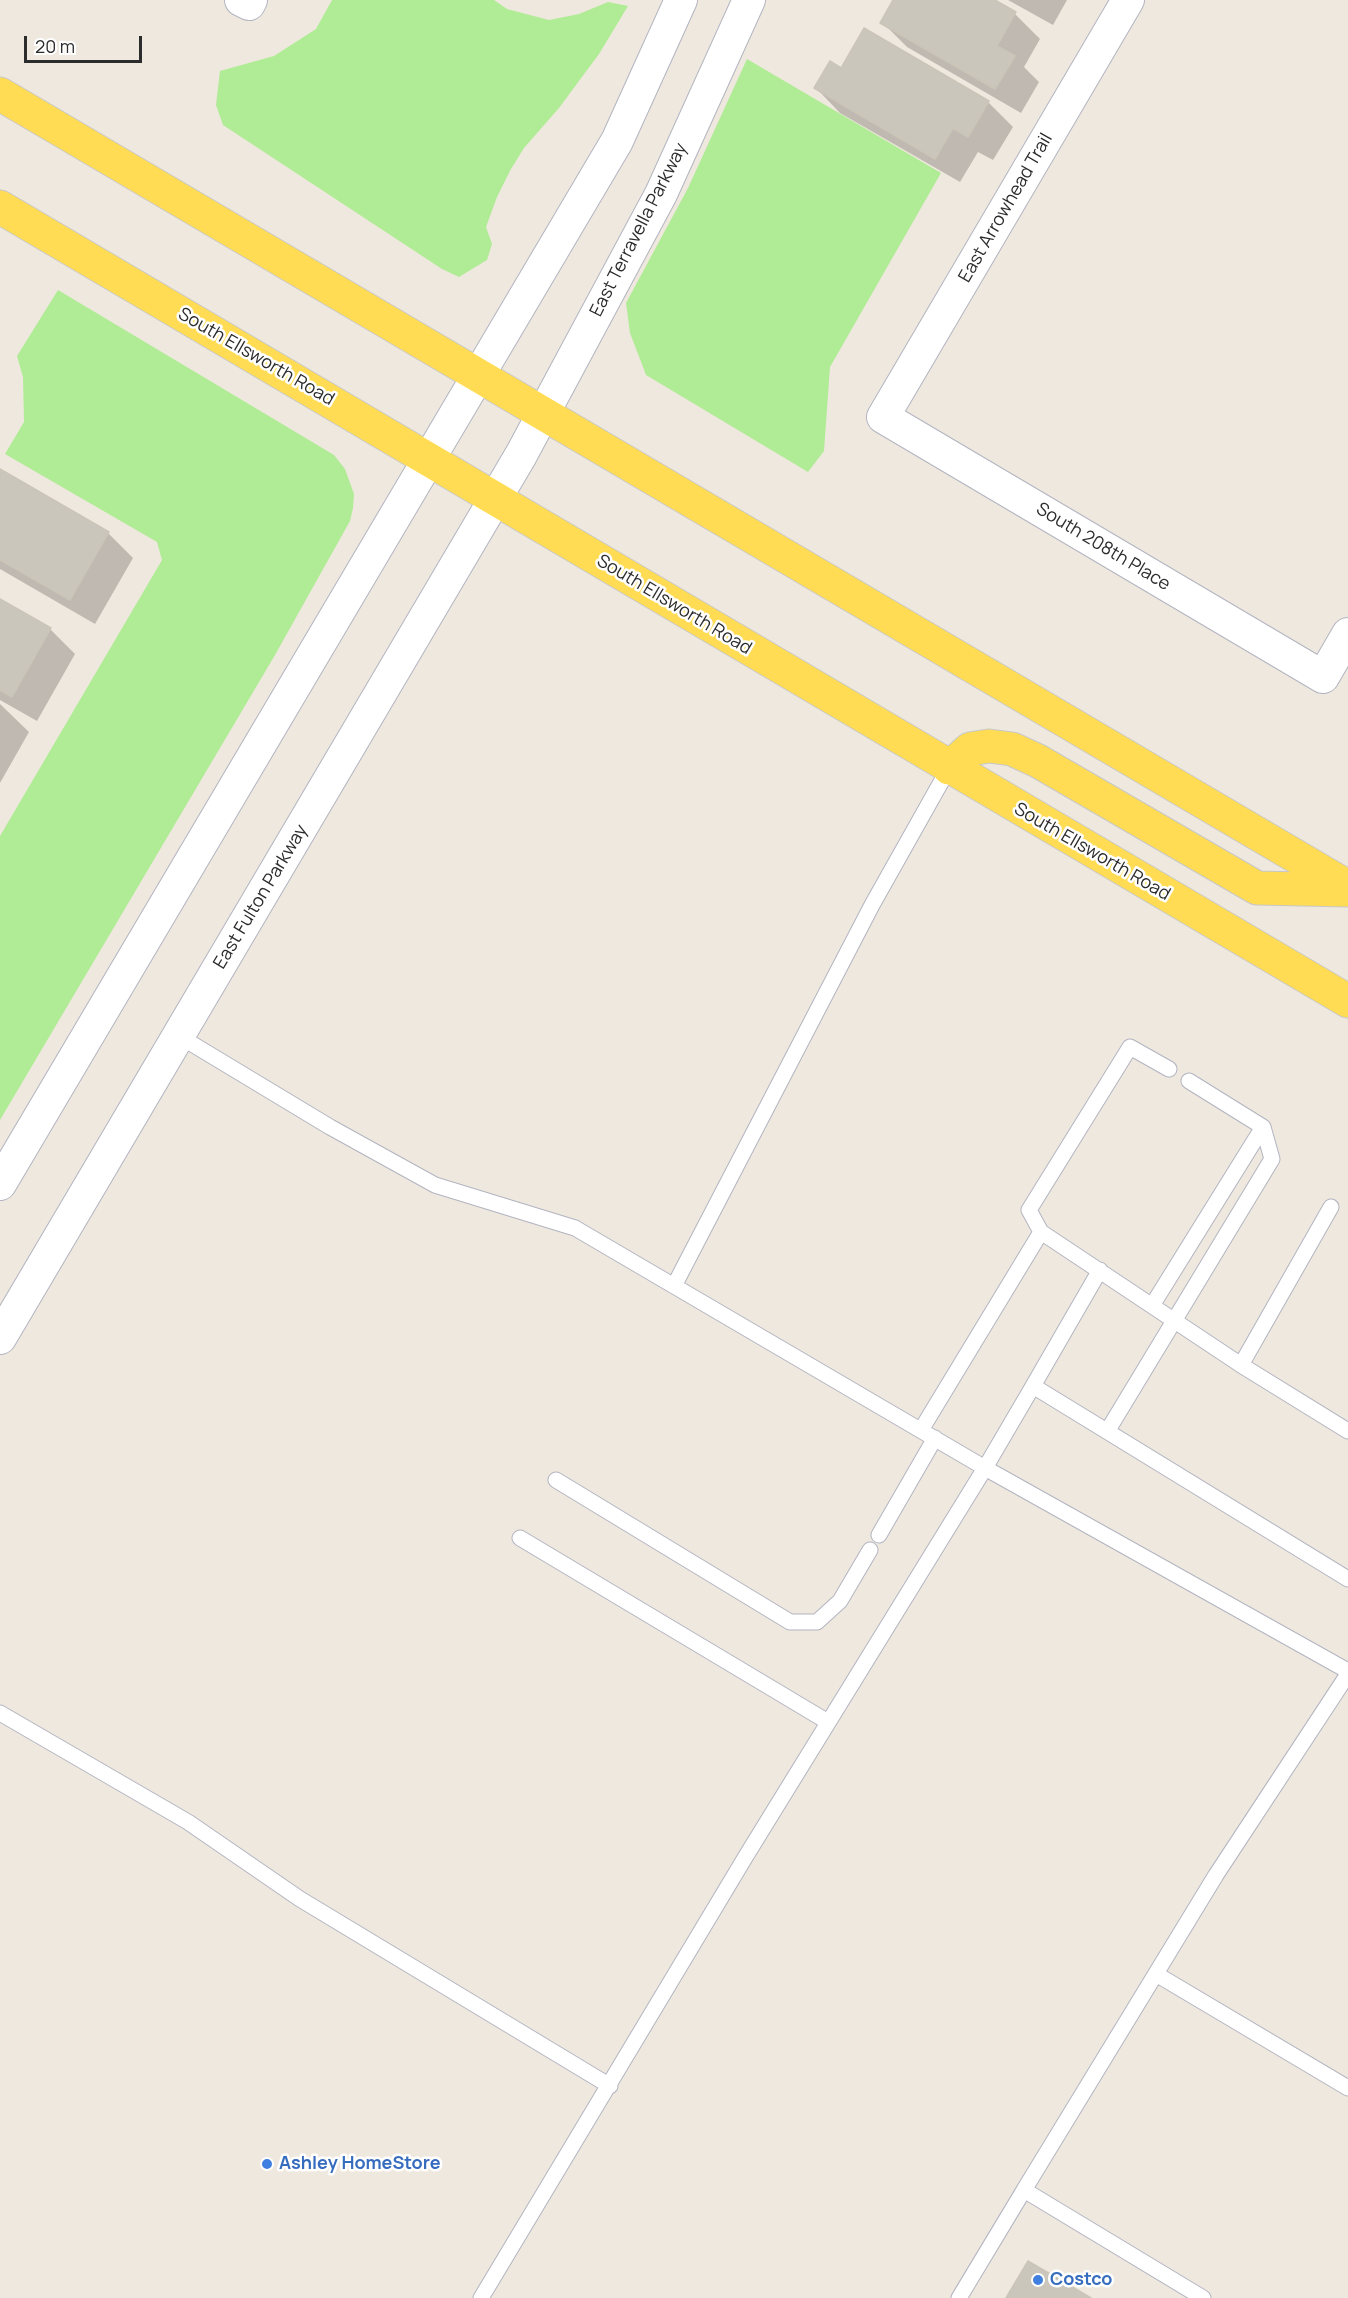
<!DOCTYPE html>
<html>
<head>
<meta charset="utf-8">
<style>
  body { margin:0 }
  #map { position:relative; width:1348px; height:2298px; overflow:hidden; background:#efe8de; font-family:Manrope,sans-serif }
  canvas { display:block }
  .scale { position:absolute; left:24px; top:36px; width:118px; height:27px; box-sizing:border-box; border:3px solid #2c2c2c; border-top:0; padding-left:8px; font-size:18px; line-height:21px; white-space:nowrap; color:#2c2c2c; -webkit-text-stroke:4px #fff; paint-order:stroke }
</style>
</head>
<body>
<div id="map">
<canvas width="1348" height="2298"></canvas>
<div class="scale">20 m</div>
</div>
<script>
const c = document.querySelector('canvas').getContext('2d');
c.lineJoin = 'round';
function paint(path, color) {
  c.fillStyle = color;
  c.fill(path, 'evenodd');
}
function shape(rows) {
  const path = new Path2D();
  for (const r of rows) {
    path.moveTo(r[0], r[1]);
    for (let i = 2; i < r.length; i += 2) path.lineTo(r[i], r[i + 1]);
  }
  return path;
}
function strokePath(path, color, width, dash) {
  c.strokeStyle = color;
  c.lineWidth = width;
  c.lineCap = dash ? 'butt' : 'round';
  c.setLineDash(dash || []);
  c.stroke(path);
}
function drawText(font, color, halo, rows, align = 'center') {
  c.font = font + ' Manrope,sans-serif';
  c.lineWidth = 5;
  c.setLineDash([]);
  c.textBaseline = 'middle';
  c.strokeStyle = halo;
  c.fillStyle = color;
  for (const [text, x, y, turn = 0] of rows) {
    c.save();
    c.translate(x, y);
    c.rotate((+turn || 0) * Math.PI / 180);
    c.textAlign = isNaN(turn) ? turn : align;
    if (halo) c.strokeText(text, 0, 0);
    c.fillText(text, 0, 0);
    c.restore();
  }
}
const green = shape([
  [332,0,494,0,507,9,549,20,579,14,608,2,628,6,599,54,559,108,524,148,511,169,497,197,486,227,492,244,487,260,459,277,442,269,223,125,216,105,220,71,274,56,316,29],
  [747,59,941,173,830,367,824,451,808,472,646,375,630,333,626,303,688,188],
  [58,290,334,455,345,469,354,494,353,508,350,521,275,655,0,1120,0,836,162,560,157,542,5,454,24,422,23,377,17,356]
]);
const shadow = shape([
  [895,0,992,0,1015,14,1040,39,1024,67,1039,82,1021,113,907,47,882,22],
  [1008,0,1067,0,1053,25],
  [865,30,988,102,1013,127,993,160,978,152,960,182,840,113,816,88,842,70],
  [0,471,108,533,133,558,95,624,0,569],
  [0,601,50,629,75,654,37,721,0,700],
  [0,704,29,732,0,783]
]);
const building = shape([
  [893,0,995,0,1016,12,997,46,1015,56,995,89,880,23,893,0],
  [864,28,989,101,968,137,953,128,935,159,814,88,830,61,841,68,864,28],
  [0,469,109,532,70,600,0,560,0,469],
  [0,599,51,628,12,697,0,690,0,599],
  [1028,2261,1091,2298,1006,2298,1028,2261]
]);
const lane = shape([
  [179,1036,330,1127,435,1185,575,1228,985,1468,1033,1386,1348,1579],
  [1041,1232,1029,1210,1130,1047,1169,1069],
  [674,1286,872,905,949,768],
  [1153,1304,1263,1127],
  [1241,1365,1331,1207],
  [1033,1386,1100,1270],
  [921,1430,1041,1232,1241,1365,1348,1431],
  [1108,1430,1272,1159,1263,1127,1189,1081],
  [556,1480,790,1622,817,1622,840,1601,870,1550],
  [879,1535,935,1438],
  [520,1538,828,1722],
  [0,1713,188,1822,300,1899,610,2086],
  [1156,1974,1348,2088],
  [1024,2190,1216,1875,1348,1674],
  [481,2298,746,1856,985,1468,1348,1671],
  [959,2298,1024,2190,1203,2298]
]);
const street = shape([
  [241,0,249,4,251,0],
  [1128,0,883,417,1323,677,1348,634],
  [0,1184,617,141,681,0],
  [0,1338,521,455,661,194,749,0]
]);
const primary = shape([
  [0,94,1348,887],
  [0,207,1348,1001],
  [949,768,970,749,989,746,1012,749,1038,761,1257,888,1348,890]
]);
const markers = [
  [267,2164,6,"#3f7fe0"],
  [1038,2280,6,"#3f7fe0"]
];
const streetNames = [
  ["East Arrowhead Trail",1006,208,-60],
  ["East Terravella Parkway",639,230,-63],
  ["South Ellsworth Road",256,357,30],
  ["South 208th Place",1103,547,31],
  ["South Ellsworth Road",674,605,31],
  ["South Ellsworth Road",1092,852,30],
  ["East Fulton Parkway",261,897,-59]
];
const shopNames = [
  ["Ashley HomeStore",279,2164],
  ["Costco",1050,2280]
];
paint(green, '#b0eb95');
paint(shadow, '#0003');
paint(building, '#cac6bc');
strokePath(building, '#cbc5b7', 1.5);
strokePath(lane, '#b2b4c1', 17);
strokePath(street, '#b2b4c1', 34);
strokePath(primary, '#c8c8c8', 35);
strokePath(lane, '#fff', 15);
strokePath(street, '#fff', 32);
strokePath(primary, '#ffdc53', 33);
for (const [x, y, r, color] of markers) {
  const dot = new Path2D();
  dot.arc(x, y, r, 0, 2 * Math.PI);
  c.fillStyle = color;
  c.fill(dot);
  strokePath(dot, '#fff', 2);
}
drawText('18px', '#2c2c2c', '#fff', streetNames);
drawText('bold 18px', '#366cbe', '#fff', shopNames, 'left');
</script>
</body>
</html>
